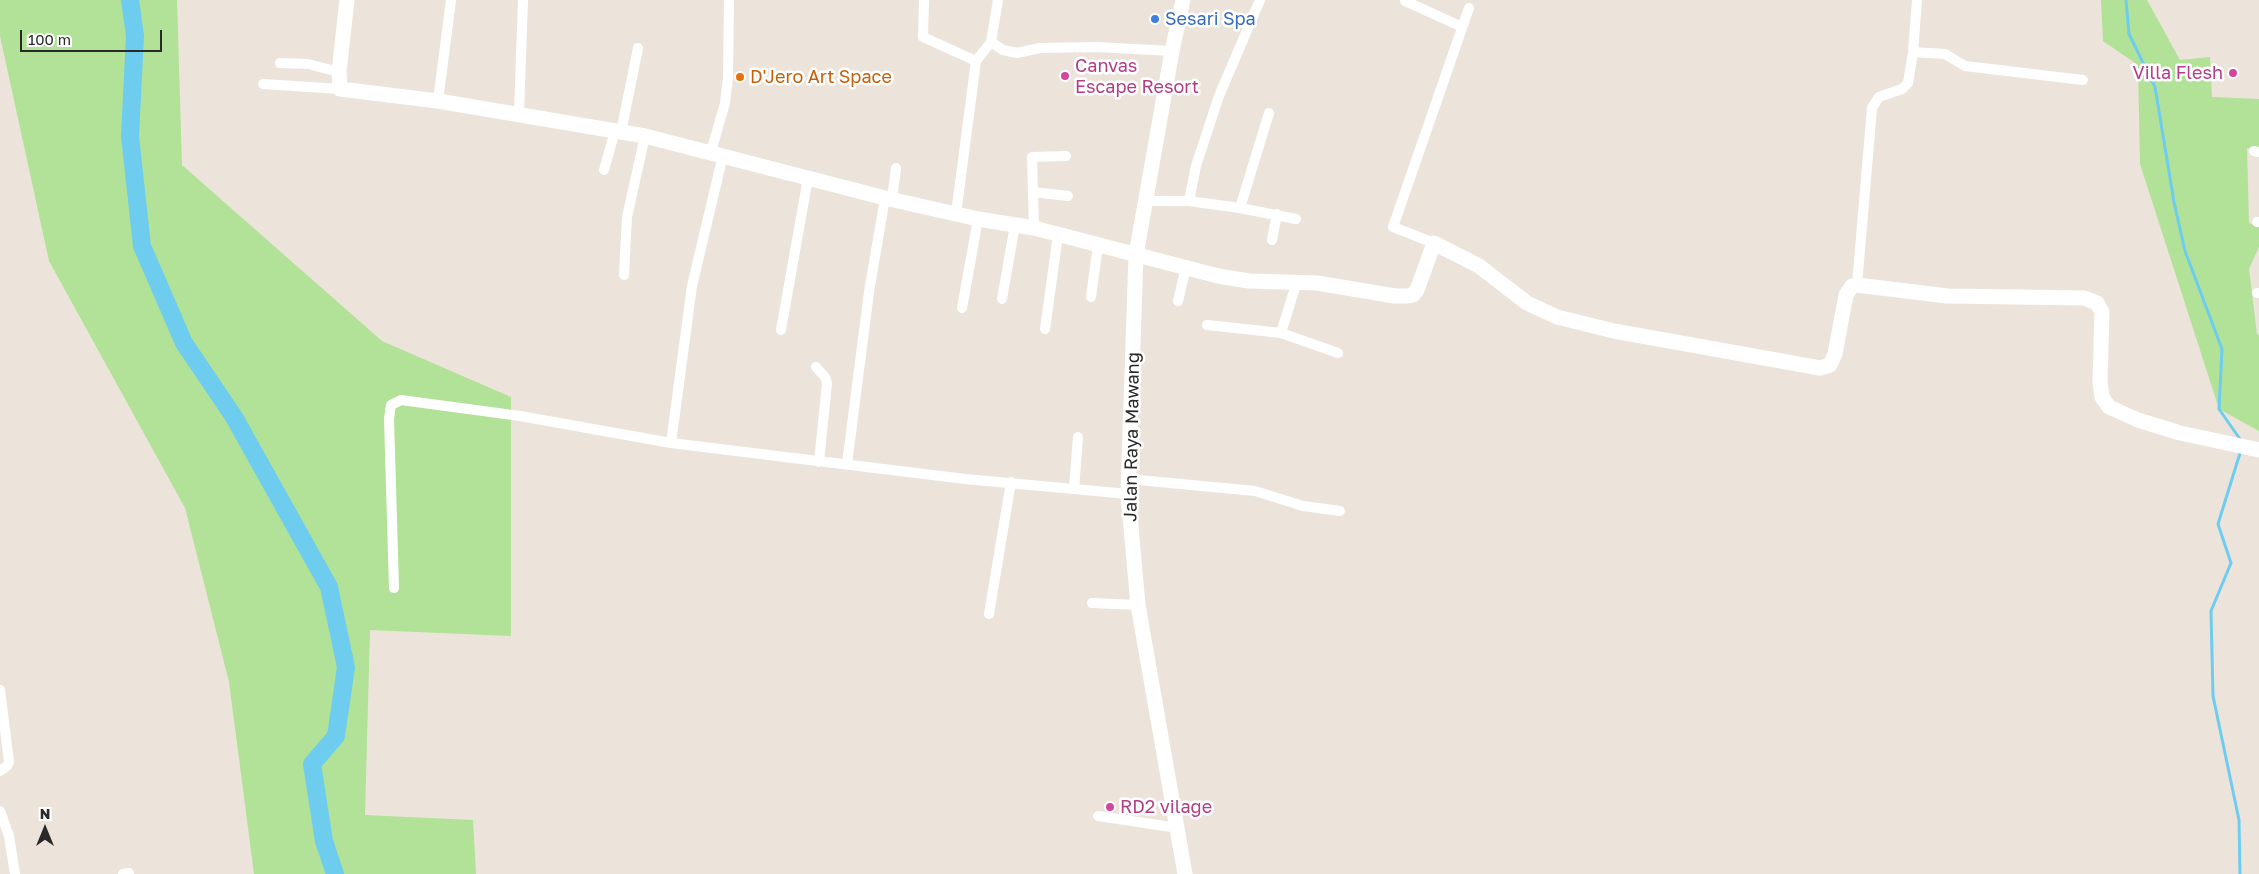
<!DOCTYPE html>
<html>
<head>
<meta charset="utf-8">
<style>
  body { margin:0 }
  #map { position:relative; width:2259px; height:874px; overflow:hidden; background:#ece4db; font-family:"Golos Text",sans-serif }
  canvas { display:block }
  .north { position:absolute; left:20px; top:804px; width:50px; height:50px; -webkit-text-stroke:4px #fff; paint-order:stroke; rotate:0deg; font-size:14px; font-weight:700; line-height:20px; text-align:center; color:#292929 }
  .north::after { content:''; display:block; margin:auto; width:18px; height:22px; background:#292929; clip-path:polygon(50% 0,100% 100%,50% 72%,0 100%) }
  .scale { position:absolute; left:20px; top:30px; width:142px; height:22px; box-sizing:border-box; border:2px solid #292929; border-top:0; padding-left:6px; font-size:15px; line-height:18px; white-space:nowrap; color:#292929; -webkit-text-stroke:4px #fff; paint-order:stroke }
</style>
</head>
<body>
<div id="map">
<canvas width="2259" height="874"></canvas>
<div class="north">N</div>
<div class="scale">100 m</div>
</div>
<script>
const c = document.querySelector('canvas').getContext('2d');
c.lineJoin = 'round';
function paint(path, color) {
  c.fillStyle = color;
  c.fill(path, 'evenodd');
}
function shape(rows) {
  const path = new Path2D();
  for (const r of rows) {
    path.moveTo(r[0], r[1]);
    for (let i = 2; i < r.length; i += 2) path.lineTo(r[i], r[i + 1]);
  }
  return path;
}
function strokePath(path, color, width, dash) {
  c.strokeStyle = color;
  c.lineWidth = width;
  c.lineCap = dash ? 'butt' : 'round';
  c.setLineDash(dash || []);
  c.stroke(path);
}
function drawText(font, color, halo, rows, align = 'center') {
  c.font = font + ' "Golos Text",sans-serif';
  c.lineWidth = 5;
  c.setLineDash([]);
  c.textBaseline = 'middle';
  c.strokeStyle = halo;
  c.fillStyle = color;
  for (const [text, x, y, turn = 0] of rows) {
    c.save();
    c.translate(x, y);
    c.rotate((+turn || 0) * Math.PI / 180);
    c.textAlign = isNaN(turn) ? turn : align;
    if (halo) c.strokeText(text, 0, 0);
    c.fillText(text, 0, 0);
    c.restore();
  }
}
const green = shape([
  [0,0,177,0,182,165,382,341,511,397,511,636,370,630,365,815,473,820,476,874,254,874,229,682,185,508,49,261,0,36],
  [2101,0,2147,0,2180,60,2210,57,2212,97,2259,99,2259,148,2247,148,2249,223,2259,227,2259,247,2249,269,2257,334,2259,335,2259,431,2219,409,2140,164,2138,65,2103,41]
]);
const stream = shape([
  [2126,0,2129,34,2155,87,2174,202,2185,251,2222,349,2219,409,2242,442],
  [2240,874,2239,820,2213,696,2211,611,2231,563,2218,524,2241,450]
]);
const river = shape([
  [130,0,135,36,130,136,142,246,184,343,234,417,329,587,346,667,336,736,312,764,324,841,335,874]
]);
const street = shape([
  [924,0,923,37,976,61],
  [1405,1,1462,27],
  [991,42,1003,50,1017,53,1040,48,1096,47,1172,51],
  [1913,52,1945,54,1965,66,2083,80],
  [280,63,308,64,339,72],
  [263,84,340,89],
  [438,101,451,0],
  [519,114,523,0],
  [621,132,638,48],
  [2254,151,2259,152],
  [711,152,725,103,728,78,729,0],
  [604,170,615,131],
  [1033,192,1032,157,1066,156],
  [892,199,896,168],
  [1145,201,1189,201,1240,208,1296,219],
  [1189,201,1196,166,1219,96,1260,0],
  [1240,208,1269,113],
  [956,214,976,61,991,42,998,0],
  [2257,222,2259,222],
  [1034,228,1033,192,1068,196],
  [1272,240,1277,214],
  [1434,243,1393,227,1469,8],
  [624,275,627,217,645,136],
  [1857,285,1872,108,1879,97,1902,89,1908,83,1913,52,1917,0],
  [2257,293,2259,293],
  [1091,297,1098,245],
  [1002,299,1015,225],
  [1178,301,1186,267],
  [962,308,978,219],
  [1207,325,1281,333,1338,353],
  [1045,329,1058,235],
  [781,330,808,178],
  [1281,333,1297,281],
  [816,367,825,377,827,383,819,462],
  [671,443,692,286,723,155],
  [847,464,869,292,885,198],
  [1128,479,1255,491,1303,506,1340,511],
  [1074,489,1078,437],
  [394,588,389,419,391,405,401,400,520,416,671,443,965,479,1128,494],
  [1092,603,1138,605],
  [989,614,1011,482],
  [0,690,9,762,7,766,0,771],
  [0,811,9,836,15,874],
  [1098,816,1178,828],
  [123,874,129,873]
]);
const secondary = shape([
  [347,0,339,72,340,89,438,101,645,136,885,198,978,219,1034,228,1218,276,1249,281,1317,283,1395,296,1408,296,1413,295,1417,290,1434,243,1479,266,1527,303,1557,317,1614,331,1820,368,1830,365,1835,354,1846,295,1852,286,1857,285,1947,296,2084,298,2097,303,2102,312,2100,382,2102,397,2109,407,2138,420,2180,433,2259,450],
  [1183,0,1172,51,1136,255,1128,494,1138,605,1185,874]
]);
const markers = [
  [1155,19,5,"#3f7fe0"],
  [2233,73,5,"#d1479c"],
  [1065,76,5,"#d1479c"],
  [740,77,5,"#e8710a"],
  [1110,807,5,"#d1479c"]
];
const shopNames = [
  ["Sesari Spa",1165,19]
];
const hotelNames = [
  ["Canvas",1075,66],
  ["Escape Resort",1075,87],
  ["Villa Flesh",2223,73,"right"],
  ["RD2 vilage",1120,807]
];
const foodNames = [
  ["D'Jero Art Space",750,77]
];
const streetNames = [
  ["Jalan Raya Mawang",1132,437,-89]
];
paint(green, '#b1e297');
strokePath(stream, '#6ecdee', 3);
strokePath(river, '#6ecdee', 18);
strokePath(street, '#fff', 10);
strokePath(secondary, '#fff', 15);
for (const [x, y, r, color] of markers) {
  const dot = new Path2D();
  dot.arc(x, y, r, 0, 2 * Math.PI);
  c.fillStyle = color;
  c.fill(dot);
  strokePath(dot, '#fff', 2);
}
drawText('18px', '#366cbe', '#fff', shopNames, 'left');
drawText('18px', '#b23c85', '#fff', hotelNames, 'left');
drawText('18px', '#c56008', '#fff', foodNames, 'left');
drawText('18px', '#292929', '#fff', streetNames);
</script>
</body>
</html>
